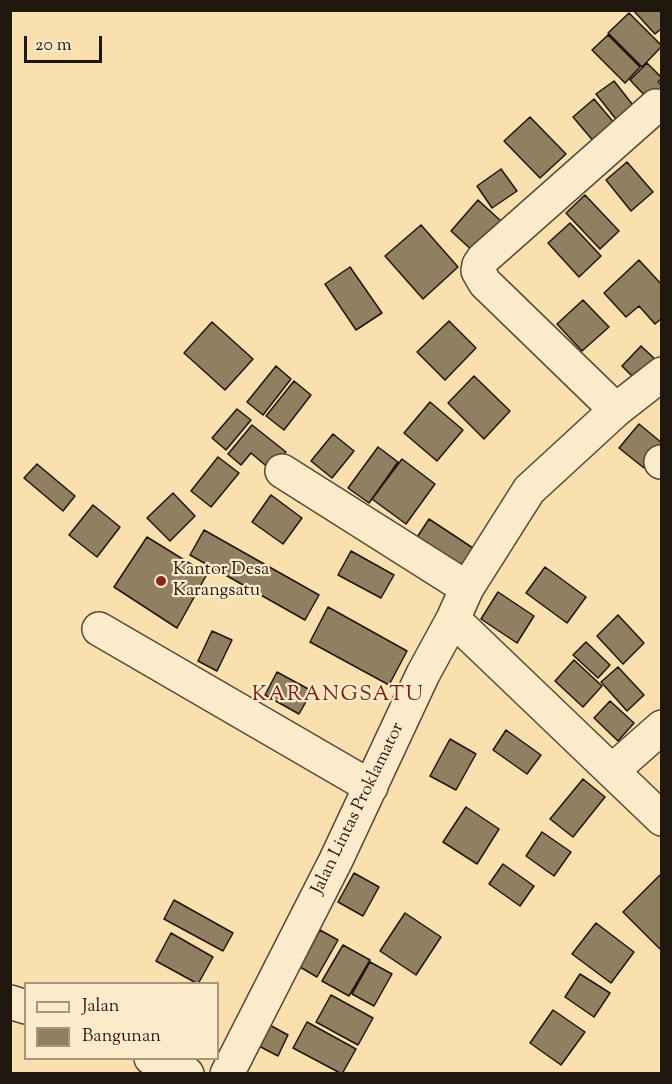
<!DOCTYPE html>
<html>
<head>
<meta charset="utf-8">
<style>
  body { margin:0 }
  #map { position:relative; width:672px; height:1084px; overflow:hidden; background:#fbe0af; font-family:"Sorts Mill Goudy",serif }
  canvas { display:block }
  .frame { position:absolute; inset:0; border:12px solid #1f160e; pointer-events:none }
  .legend { position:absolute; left:24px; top:982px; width:195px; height:78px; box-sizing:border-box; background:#fcebcb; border:2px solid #a4967f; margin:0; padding:8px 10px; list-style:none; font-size:18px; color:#1f160e }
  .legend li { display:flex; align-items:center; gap:12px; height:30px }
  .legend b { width:30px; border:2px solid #a4967f }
  .scale { position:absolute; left:24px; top:36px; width:78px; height:27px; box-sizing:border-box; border:3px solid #1f160e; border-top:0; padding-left:8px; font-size:18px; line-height:21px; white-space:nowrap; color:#1f160e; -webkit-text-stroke:4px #fcebcb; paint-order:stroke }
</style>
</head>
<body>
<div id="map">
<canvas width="672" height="1084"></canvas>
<div class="frame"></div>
<ul class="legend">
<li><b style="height:8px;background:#fcebcb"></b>Jalan</li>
<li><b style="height:16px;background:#917f62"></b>Bangunan</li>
</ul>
<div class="scale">20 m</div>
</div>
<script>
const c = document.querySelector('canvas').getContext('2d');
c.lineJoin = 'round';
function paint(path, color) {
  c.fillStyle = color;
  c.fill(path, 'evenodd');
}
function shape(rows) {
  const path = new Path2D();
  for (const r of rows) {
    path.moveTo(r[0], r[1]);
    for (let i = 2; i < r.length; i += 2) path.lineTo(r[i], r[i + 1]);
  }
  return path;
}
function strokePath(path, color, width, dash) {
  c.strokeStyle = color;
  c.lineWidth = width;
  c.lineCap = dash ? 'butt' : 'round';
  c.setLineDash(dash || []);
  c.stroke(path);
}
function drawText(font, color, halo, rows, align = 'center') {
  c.font = font + ' "Sorts Mill Goudy",serif';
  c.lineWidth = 4.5;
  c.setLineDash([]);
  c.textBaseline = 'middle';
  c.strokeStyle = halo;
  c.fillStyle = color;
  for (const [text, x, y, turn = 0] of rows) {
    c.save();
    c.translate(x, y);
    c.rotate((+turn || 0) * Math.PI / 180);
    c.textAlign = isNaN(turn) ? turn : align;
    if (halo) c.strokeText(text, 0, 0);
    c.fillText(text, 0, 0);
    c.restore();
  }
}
const building = shape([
  [633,10,662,10,662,28,655,34,633,10],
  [629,13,662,46,642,67,608,33,629,13],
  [608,35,640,67,625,83,592,50,608,35],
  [647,63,662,78,658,82,662,86,662,94,652,103,630,80,647,63],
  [614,81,640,114,623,128,596,94,614,81],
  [594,99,621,131,600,149,573,117,594,99],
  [530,117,566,154,540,178,504,141,530,117],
  [627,162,653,192,631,211,606,180,627,162],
  [501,169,517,191,492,208,477,186,501,169],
  [585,195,619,231,600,249,566,213,585,195],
  [478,200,502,222,475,253,451,231,478,200],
  [570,223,601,256,579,277,548,243,570,223],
  [421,225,458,267,423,299,385,256,421,225],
  [639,260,662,285,662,318,655,324,639,306,626,317,604,293,639,260],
  [350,267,382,313,356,330,325,284,350,267],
  [583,300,609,327,582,351,557,324,583,300],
  [449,321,476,348,445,380,417,352,449,321],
  [212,322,253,359,225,390,184,353,212,322],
  [641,346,656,360,637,381,622,366,641,346],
  [276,366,291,379,263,415,247,402,276,366],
  [474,376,510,411,484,439,448,403,474,376],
  [294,381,311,395,284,430,266,416,294,381],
  [430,402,463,430,437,461,404,433,430,402],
  [237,409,251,420,226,450,212,438,237,409],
  [639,424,662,443,662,447,644,468,619,448,639,424],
  [252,425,286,452,271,470,251,453,241,465,228,454,252,425],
  [333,434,354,451,332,478,311,461,333,434],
  [378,447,398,462,369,503,348,488,378,447],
  [218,457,239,473,211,507,191,491,218,457],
  [402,459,435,484,406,524,372,499,402,459],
  [37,464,75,496,63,511,24,478,37,464],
  [173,493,195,516,170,541,147,518,173,493],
  [271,495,302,518,283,544,252,522,271,495],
  [93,505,120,527,97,557,69,535,93,505],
  [429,519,476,550,459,575,412,545,429,519],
  [204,530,319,595,305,620,190,555,204,530],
  [147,537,207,574,177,628,114,587,147,537],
  [351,551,394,575,381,598,338,575,351,551],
  [545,567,586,597,567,623,526,593,545,567],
  [498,592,534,616,517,643,481,619,498,592],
  [328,607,407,651,389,685,310,642,328,607],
  [618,615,644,643,623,664,597,636,618,615],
  [212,631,232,640,217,671,198,661,212,631],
  [586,642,610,665,598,678,573,655,586,642],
  [574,660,602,686,583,707,555,681,574,660],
  [618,667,644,695,627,711,601,682,618,667],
  [277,672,312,691,299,714,265,695,277,672],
  [610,701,634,723,618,741,594,718,610,701],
  [506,730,541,755,527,774,493,750,506,730],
  [450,739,476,754,456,790,430,776,450,739],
  [583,779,605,797,573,837,550,819,583,779],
  [466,807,499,829,477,864,443,842,466,807],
  [542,832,571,852,554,876,526,856,542,832],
  [503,864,534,886,520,906,489,884,503,864],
  [354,873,379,887,363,916,338,902,354,873],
  [662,873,662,951,623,912,662,873],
  [174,900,233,933,223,951,164,919,174,900],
  [405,913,441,937,416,975,380,951,405,913],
  [596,923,634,952,611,983,572,954,596,923],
  [320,930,338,940,317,977,300,967,320,930],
  [171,933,213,957,198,984,156,961,171,933],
  [343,945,370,960,349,996,322,981,343,945],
  [370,962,392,974,374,1006,352,994,370,962],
  [580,974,610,993,594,1017,565,997,580,974],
  [331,995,373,1018,358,1045,316,1022,331,995],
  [553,1010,585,1032,561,1065,530,1043,553,1010],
  [307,1022,356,1049,342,1074,293,1048,307,1022],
  [266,1023,288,1035,278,1056,255,1044,266,1023]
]);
const minor = shape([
  [616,410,485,283,478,271,479,265,483,259,656,106,662,107],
  [661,462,662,462],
  [282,471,467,588],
  [453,619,662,819],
  [99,629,371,787],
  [612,771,662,727],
  [10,1002,26,1007],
  [151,1058,187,1074],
  [227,1074,336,860,423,674,453,619,467,588,529,490,616,410,662,374]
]);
const markers = [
  [161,581,6,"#8f2418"]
];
const poiNames = [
  ["Kantor Desa",173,571],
  ["Karangsatu",173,592]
];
const streetNames = [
  ["Jalan Lintas Proklamator",359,809,-64]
];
const quarterNames = [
  ["KARANGSATU",338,696]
];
paint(building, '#917f62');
strokePath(building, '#1f160e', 1.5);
strokePath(minor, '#564836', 36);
strokePath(minor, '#fcebcb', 33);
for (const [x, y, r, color] of markers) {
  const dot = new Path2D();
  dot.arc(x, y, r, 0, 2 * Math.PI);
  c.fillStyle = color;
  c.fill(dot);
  strokePath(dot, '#fcebcb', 2);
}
drawText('18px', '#1f160e', '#fcebcb', poiNames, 'left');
drawText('18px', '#1f160e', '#fcebcb', streetNames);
c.letterSpacing = '1.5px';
drawText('21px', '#7a1f14', '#fcebcb', quarterNames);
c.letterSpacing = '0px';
</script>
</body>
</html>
